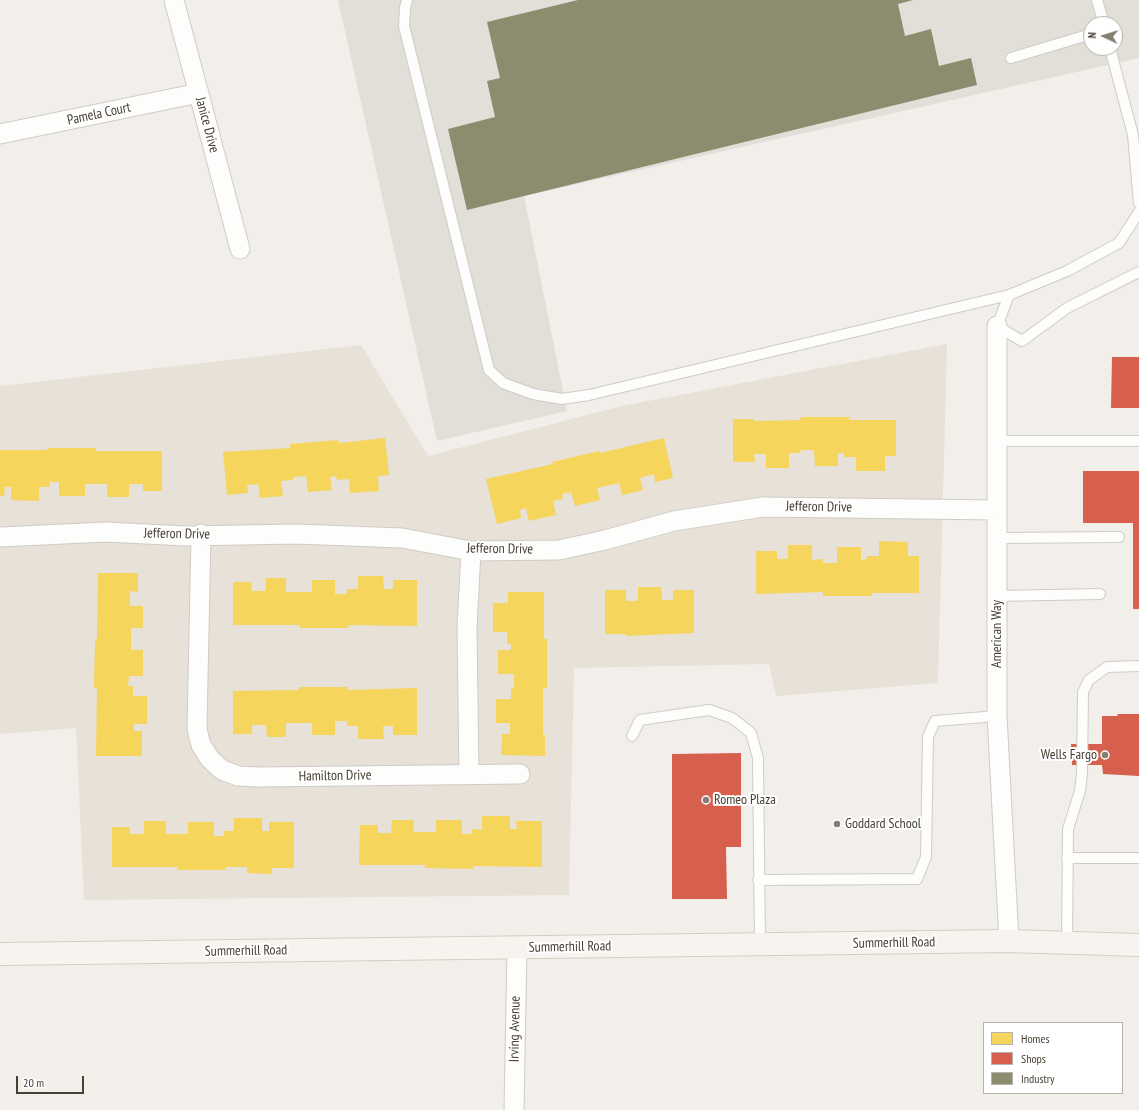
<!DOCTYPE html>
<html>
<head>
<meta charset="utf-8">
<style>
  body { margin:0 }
  #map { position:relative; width:1139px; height:1110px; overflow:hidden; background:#f2efea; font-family:"PT Sans Narrow",sans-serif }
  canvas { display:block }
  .legend { position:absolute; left:983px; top:1022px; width:140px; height:72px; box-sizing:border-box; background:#fff; border:1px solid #b6b3ae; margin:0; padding:5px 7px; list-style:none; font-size:12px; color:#494035 }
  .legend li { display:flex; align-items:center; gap:8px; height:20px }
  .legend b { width:20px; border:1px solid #b6b3ae }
  .north { position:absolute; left:1083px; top:16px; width:40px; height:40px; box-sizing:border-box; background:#fff; border:1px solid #b6b3ae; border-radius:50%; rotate:274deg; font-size:11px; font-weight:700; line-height:16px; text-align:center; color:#494035 }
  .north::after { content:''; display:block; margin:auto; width:14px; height:18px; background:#847d74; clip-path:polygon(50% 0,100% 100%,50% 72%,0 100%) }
  .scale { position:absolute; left:16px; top:1076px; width:68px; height:18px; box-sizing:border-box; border:2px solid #494035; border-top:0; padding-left:5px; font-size:12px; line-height:14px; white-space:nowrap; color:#494035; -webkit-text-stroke:3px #fff; paint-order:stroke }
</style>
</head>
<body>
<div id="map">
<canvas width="1139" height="1110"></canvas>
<ul class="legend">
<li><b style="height:11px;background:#f6d55c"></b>Homes</li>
<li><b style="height:11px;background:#d6604d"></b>Shops</li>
<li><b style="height:11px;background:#8c8c6e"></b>Industry</li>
</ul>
<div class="north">N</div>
<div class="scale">20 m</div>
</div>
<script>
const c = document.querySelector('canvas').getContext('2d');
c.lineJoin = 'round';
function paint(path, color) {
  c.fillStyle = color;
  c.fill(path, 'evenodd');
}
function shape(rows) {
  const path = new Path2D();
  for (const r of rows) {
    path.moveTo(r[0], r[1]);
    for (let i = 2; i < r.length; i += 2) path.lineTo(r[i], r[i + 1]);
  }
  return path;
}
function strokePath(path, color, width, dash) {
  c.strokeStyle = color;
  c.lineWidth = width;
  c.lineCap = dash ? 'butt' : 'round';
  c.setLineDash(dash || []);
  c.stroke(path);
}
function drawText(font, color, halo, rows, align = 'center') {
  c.font = font + ' "PT Sans Narrow",sans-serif';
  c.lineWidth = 4;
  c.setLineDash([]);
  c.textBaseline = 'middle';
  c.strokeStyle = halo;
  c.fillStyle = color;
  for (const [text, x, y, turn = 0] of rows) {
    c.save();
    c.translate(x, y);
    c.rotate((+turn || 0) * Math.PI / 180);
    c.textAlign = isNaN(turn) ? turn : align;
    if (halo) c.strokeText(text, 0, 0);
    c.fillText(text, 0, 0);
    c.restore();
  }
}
const residential = shape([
  [947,344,938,683,776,696,769,664,574,668,569,895,84,900,76,728,0,734,0,386,361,345,428,456,622,406]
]);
const industrial = shape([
  [338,0,1139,0,1139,58,524,196,567,411,437,441],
  [1091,24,1115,24,1115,48,1091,48]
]);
const homes = shape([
  [801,417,849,417,849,420,896,420,896,456,885,456,885,471,856,471,856,457,844,457,844,453,838,453,838,466,815,466,814,450,801,450,800,453,789,453,789,468,766,468,766,454,754,454,755,462,733,462,733,419,754,419,754,421,800,420],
  [385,438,389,475,378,476,379,491,350,493,349,479,337,480,336,476,330,477,332,490,308,492,306,476,293,477,293,480,281,481,283,496,260,498,258,484,247,485,248,493,227,495,223,452,290,448,290,444,338,440,339,443],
  [664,438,673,478,655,482,654,474,640,478,643,490,622,495,619,483,597,488,600,500,575,506,571,492,562,494,563,499,553,501,556,515,529,521,526,508,520,510,521,518,497,524,486,479,553,464,552,462,599,451,600,453],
  [47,448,96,448,96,451,162,451,162,491,143,491,143,484,129,484,129,497,107,497,107,484,85,484,85,496,59,496,59,482,50,482,50,487,39,487,39,501,11,500,11,487,5,487,4,496,0,496,0,450,48,450],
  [879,541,908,542,908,556,919,556,919,593,872,593,872,596,823,596,823,592,756,594,756,551,777,551,777,559,788,559,788,545,812,545,812,560,823,559,823,563,837,563,837,547,861,547,861,560,867,559,867,556,879,556],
  [98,573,138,573,138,592,130,591,130,606,143,606,143,628,131,628,131,650,143,650,143,676,129,676,128,686,133,686,133,696,147,696,147,724,134,724,134,731,142,731,142,756,96,756,97,688,94,688,95,639,97,639],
  [358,576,383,576,384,589,393,589,393,580,417,580,417,626,348,625,349,628,300,628,300,625,233,625,233,582,251,582,252,591,266,591,266,578,286,578,286,592,312,592,312,580,335,580,335,594,347,594,347,589,358,589],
  [638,587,661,587,662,600,673,600,673,590,694,590,694,633,626,636,626,634,605,634,605,590,626,590,626,601,638,601],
  [508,592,544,592,544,639,547,639,547,688,543,688,543,735,545,735,545,756,501,755,502,734,510,734,510,723,496,723,496,699,511,699,511,688,514,688,514,674,498,674,498,650,511,650,511,644,507,644,507,632,493,632,493,603,508,603],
  [299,687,348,687,348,690,417,688,417,735,393,735,393,726,383,726,384,739,358,739,358,726,347,726,347,721,335,721,335,735,312,735,312,723,286,723,286,737,267,737,266,725,252,725,252,734,233,734,233,691,299,690],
  [482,816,510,816,510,829,517,829,516,821,542,821,542,867,474,866,473,869,425,868,425,865,359,865,360,825,378,825,378,833,391,833,392,820,414,820,413,832,436,832,436,820,462,820,462,834,472,834,472,829,482,830],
  [234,818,262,818,262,831,269,831,269,822,294,822,294,868,272,868,272,874,247,873,247,867,225,867,226,870,177,870,178,867,112,867,112,827,130,827,130,834,144,834,144,821,166,821,166,834,188,834,188,822,214,822,214,836,224,836,224,831,234,831]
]);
const shops = shape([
  [1112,357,1139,357,1139,408,1111,408],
  [1083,471,1139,471,1139,609,1133,609,1133,523,1083,523],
  [1117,714,1139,714,1139,776,1103,774,1102,765,1072,765,1071,744,1102,744,1102,716,1118,716],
  [741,753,741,847,726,847,727,899,672,899,672,754]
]);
const industry = shape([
  [578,0,913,0,898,4,905,36,931,29,939,66,971,58,977,85,467,210,448,129,495,117,487,81,500,78,487,22]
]);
const service = shape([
  [407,0,405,8,404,26,489,370,503,383,533,394,562,399,589,395,1009,295],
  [1097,0,1104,24],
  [1110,48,1133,135,1139,203],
  [1011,58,1091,34],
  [1139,212,1119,243,1067,271,1009,295,997,326,1022,341,1067,308,1139,272],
  [997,441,1139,441],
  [997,538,1119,537],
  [997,596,1100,594],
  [632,736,640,720,709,710,732,718,751,733,758,758,760,945],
  [1067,858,1139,858],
  [758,880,917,879,926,857,928,737,935,721,997,716],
  [1067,943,1068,829,1080,791,1082,774,1083,692,1089,680,1107,667,1139,666]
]);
const minor = shape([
  [174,0,240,249],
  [0,134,199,93],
  [997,326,997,716,1009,941],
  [201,534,197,729,201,745,210,759,222,770,238,776,259,777,520,774],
  [0,537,106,532,186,536,296,534,402,538,471,551,559,550,605,540,674,521,763,507,996,510],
  [469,775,467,627,471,551],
  [514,1110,517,948]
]);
const secondary = shape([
  [0,954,1009,941,1139,945]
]);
const markers = [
  [1105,755,4,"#847d74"],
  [706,800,4,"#847d74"],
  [837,824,4,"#847d74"]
];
const streetNames = [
  ["Pamela Court",99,114,-12],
  ["Janice Drive",207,125,75],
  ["Jefferon Drive",819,507,1],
  ["Jefferon Drive",177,534,1],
  ["Jefferon Drive",500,549,1],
  ["American Way",997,634,-90],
  ["Hamilton Drive",335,776,-1],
  ["Summerhill Road",894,943,-1],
  ["Summerhill Road",570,947,-1],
  ["Summerhill Road",246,951,-1],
  ["Irving Avenue",515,1029,-89]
];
const poiNames = [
  ["Wells Fargo",1097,755,"right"],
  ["Romeo Plaza",714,800],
  ["Goddard School",845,824]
];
paint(residential, '#e7e1d7');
paint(industrial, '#e2ded8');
paint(homes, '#f6d55c');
paint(shops, '#d6604d');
paint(industry, '#8c8c6e');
strokePath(service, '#cfcbc6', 12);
strokePath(minor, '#cfcbc6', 21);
strokePath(secondary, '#d3cec2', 24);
strokePath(service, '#fdfdfc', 10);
strokePath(minor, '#fdfdfc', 19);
strokePath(secondary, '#f7f4ef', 22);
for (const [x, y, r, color] of markers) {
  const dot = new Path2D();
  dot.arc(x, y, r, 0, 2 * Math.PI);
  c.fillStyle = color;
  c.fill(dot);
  strokePath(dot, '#fff', 1.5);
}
drawText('14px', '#494035', '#fff', streetNames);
drawText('14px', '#494035', '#fff', poiNames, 'left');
</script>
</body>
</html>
